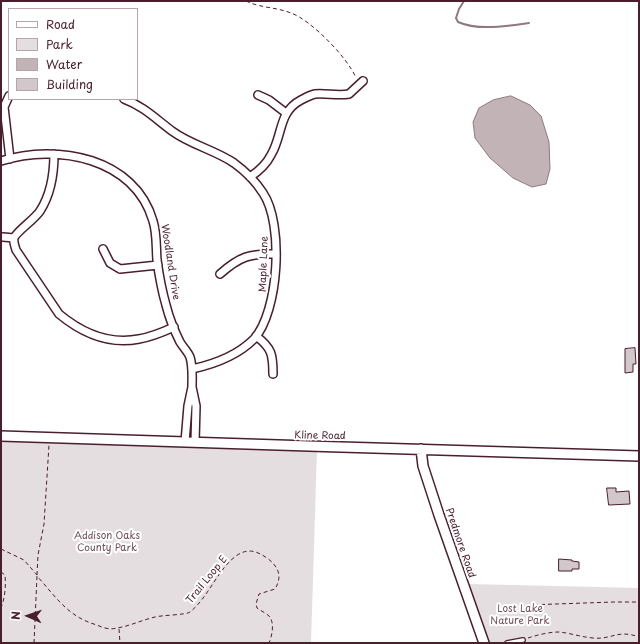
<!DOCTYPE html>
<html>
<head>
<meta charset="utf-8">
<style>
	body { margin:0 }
	#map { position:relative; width:640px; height:644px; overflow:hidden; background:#fff; font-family:"Playpen Sans",sans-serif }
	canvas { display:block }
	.frame { position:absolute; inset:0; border:2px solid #4a1f2b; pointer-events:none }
	.legend { position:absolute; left:8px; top:8px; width:130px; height:92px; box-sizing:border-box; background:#fff; border:1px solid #b7a5aa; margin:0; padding:5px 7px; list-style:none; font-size:12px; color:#4a1f2b }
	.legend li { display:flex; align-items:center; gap:8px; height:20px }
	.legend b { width:20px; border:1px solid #b7a5aa }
	.north { position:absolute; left:8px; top:596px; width:40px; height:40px; -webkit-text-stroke:3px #fff; paint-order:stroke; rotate:272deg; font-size:11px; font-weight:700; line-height:16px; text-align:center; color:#4a1f2b }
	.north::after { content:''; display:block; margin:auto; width:14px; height:18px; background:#4a1f2b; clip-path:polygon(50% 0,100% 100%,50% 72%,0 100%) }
</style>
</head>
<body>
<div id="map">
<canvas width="640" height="644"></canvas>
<div class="frame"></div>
<ul class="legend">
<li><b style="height:5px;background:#fff"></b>Road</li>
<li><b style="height:11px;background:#e5dee0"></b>Park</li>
<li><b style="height:11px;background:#c1b3b6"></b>Water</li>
<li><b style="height:11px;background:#d2c7cb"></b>Building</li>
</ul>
<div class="north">N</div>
</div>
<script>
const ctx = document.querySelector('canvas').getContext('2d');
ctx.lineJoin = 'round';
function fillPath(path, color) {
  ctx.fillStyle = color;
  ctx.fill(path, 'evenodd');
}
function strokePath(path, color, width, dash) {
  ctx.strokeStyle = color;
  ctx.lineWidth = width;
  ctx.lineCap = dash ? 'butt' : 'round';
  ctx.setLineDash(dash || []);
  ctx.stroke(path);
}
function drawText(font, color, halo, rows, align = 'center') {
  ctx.font = font + ' "Playpen Sans",sans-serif';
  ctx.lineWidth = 4;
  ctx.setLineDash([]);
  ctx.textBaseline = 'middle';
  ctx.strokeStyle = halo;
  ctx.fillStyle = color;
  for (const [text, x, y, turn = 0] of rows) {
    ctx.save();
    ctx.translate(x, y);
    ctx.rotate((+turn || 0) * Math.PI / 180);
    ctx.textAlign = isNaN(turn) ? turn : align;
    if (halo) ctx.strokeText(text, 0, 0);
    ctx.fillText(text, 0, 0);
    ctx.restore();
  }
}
const green = new Path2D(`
	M1,435L317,449L311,643H1Z
	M469,584L639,588V643H489Z`);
const water = new Path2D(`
	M511,96L530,105L541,116L549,142L550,169L546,184L532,187L513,178L490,158L475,138L473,122L479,108L493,100Z`);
const stream = new Path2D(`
	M464,1L459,9L456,18L458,22C478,31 508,26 529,23`);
const building = new Path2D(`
	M635,348L636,364H633V372L625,373V349Z
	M607,488H616V492L629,491L630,504L609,505Z
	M559,559L572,560V561L579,562V569H572V571H559Z`);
const path = new Path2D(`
	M246,1C260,8 276,7 291,13C311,20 348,58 356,78
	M1,549L24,560L37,575
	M1,572L5,575C6,586 5,598 1,608
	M37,575L38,555L44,524L49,445
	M527,605L614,602H639
	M119,629L120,643
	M528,638C537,635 549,632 559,632C570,633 581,637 593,638C612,640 617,629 639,637
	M34,643L37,576C56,597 68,617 97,625C103,628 110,630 117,628C130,626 142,620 155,617C163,615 186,615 190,612C209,597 219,566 239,554C250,548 258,552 267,558C278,566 283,576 275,589L259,594L256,604L257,608C261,611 266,613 269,616C275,623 272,636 269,643`);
const lane = new Path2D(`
	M507,643L523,640`);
const street = new Path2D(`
	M258,95L269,100L286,113
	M9,96L4,107L10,159
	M124,99C143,106 156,119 172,131C191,145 215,150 234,163C245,171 256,182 263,193C284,224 279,311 254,339C237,356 215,364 192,369
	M54,154C54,175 51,194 40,211C35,219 16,232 14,238C13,242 15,246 16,250L59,314C82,333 109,345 139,339C151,337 163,332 174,327
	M1,161C57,143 135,158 153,221C157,233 156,248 157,260C159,275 162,291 166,305C169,317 174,330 180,342C183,347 188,352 190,357C193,367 192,377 192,387
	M250,177C259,171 266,165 271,155C283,135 278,112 301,100C305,98 310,95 315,94C326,93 338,96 349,94L363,81
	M3,237L14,238
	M103,249L110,263L120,269L158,265
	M220,274C239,257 250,253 276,254
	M256,336C272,348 273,355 273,374
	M185,442L188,406L192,387L196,406L195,442`);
const secondary = new Path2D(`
	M1,436C214,444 426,449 639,456
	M421,449L423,466L439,515L484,643`);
const streetNames = [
	["Woodland Drive",170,262,81],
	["Maple Lane",264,264,-88],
	["Kline Road",320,436,1],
	["Predmore Road",460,543,71],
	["Trail Loop E",207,580,-51]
];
const parkNames = [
	["Addison Oaks",107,536],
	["County Park",107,548],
	["Lost Lake",520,609],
	["Nature Park",520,621]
];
fillPath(green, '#e5dee0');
fillPath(water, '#c1b3b6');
strokePath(water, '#91787e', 1);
strokePath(stream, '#91787e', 2);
fillPath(building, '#d2c7cb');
strokePath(building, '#4a1f2b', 1);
strokePath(lane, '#4a1f2b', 6);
strokePath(street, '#4a1f2b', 10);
strokePath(secondary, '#4a1f2b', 12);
strokePath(path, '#4a1f2b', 1, [4, 3]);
strokePath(lane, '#fff', 3.5);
strokePath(street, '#fff', 7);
strokePath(secondary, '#fff', 9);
drawText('10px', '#4a1f2b', '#fff', streetNames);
drawText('10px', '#714f58', '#fff', parkNames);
</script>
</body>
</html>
